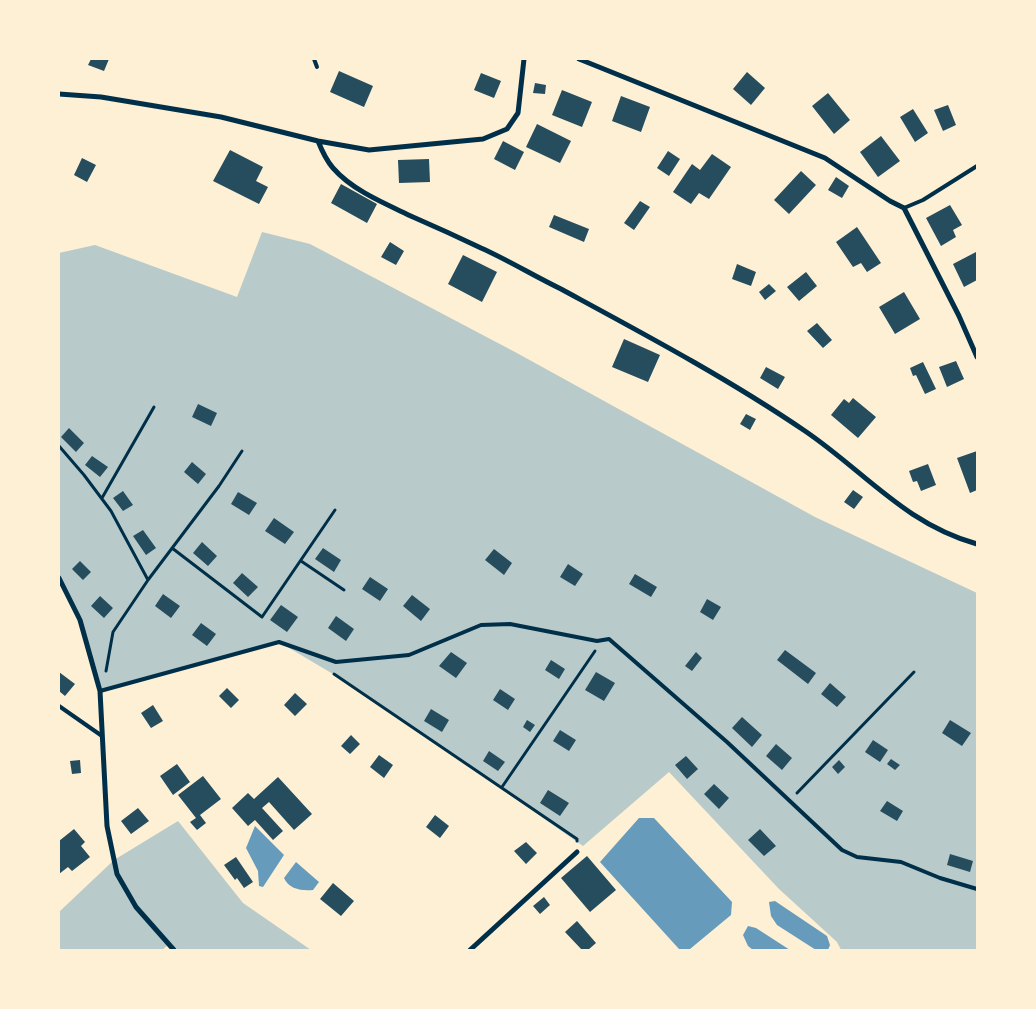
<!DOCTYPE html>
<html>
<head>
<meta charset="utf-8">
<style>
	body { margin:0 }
	#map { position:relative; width:1036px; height:1009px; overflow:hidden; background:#fdf0d5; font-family:Roboto,sans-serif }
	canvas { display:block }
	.frame { position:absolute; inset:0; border:60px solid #fdf0d5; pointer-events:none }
</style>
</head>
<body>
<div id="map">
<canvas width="1036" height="1009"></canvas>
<div class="frame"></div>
</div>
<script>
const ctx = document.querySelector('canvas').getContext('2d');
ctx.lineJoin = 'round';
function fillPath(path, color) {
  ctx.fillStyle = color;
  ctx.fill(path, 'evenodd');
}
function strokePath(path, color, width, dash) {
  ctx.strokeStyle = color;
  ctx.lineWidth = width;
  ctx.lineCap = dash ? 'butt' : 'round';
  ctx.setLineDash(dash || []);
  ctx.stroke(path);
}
const green = new Path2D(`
	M262,232L310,244L515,352L815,517L977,593V950H841L837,942L779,889L669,772L583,846L360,690L279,642L100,691L80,620L59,578V253L95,245L237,297Z
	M178,821L243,903L311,950H174L168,945L162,950H59V912L114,860Z`);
const water = new Path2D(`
	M639,818H654L732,902L731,915L690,949H679L600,862Z
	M255,826L284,855L263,887L259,886L258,871L246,848Z
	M296,862L319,882L313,890C301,891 289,889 284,878Z
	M775,901L827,936L830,945L828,950H816L777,925L771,916L769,902Z
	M748,926L756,928L790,950H753L748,946L743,935Z`);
const building = new Path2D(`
	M91,59H109L104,71L88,65Z
	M339,71L373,86L364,107L330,92Z
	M747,72L765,88L751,105L733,89Z
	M481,73L501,81L494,98L474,90Z
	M535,83L546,85L545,94L533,93Z
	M562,90L592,102L582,127L552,115Z
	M828,93L850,120L834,134L812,106Z
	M621,96L650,107L641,132L612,121Z
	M948,105L956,125L943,131L934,110Z
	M913,109L928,133L915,142L900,117Z
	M537,124L571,141L560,163L526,147Z
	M881,136L900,161L878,177L860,152Z
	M503,141L524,152L515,170L494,159Z
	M230,150L263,167L256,181L268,187L259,204L213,181Z
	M668,151L680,159L669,176L657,168Z
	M712,154L731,167L709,199L699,193L691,204L673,192L692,164L700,170Z
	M82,158L96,165L87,182L74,175Z
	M429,159L430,182L399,183L398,160Z
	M801,171L816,185L789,214L774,200Z
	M836,177L849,186L842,198L828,190Z
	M341,184L377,204L367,223L331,203Z
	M640,201L650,207L634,230L624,223Z
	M950,205L962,225L953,230L956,237L941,246L926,218Z
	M554,215L589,229L584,242L549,227Z
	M857,227L881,263L867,272L861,263L853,267L836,242Z
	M390,242L404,251L396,265L381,257Z
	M976,252L977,256V280L964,287L953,264Z
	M463,255L497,272L482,302L448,284Z
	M737,264L756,272L751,286L732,279Z
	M806,272L817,286L799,301L787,287Z
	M769,284L776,291L765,300L759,292Z
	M904,292L920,319L895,334L879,307Z
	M817,323L832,340L823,348L807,331Z
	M624,339L660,355L648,382L612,367Z
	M956,361L964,379L947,387L939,367Z
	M923,362L936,389L925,394L916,375L913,376L910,368Z
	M766,367L785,377L778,389L760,378Z
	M853,398L876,417L858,438L831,415L844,399L849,403Z
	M198,404L217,413L211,426L192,417Z
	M746,414L756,419L750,430L740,424Z
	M69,428L84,443L76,452L61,437Z
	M977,451V490L970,493L957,458Z
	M92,456L108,467L100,477L85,465Z
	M192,462L206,474L198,484L184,472Z
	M928,464L936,485L921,491L917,481L913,482L909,471Z
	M853,490L863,497L854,509L844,502Z
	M123,491L133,505L123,511L113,498Z
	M238,492L257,503L249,515L231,504Z
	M274,518L294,532L285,544L265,531Z
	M143,530L156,548L146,555L133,536Z
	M202,542L217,556L208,566L193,553Z
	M323,548L341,560L334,572L315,559Z
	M494,549L512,563L504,575L485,560Z
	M80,561L91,572L83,580L72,569Z
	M568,564L583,574L575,586L560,577Z
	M242,573L258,587L248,597L233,583Z
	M635,574L657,587L651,597L629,584Z
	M370,577L388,589L380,601L362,589Z
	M163,594L180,606L171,618L155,606Z
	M412,595L430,609L421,621L403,606Z
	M100,596L113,608L104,618L91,606Z
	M707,599L721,607L713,620L700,612Z
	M281,605L298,617L287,632L270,620Z
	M336,616L354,629L346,641L328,628Z
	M201,623L216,634L207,646L192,635Z
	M785,650L816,673L808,684L777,660Z
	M451,652L467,663L456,678L439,666Z
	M696,652L702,658L692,671L685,666Z
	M551,660L565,669L559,679L545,670Z
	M59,672L75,684L65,696L59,691Z
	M596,672L615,683L604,701L585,690Z
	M830,683L846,697L837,707L821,694Z
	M227,688L239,700L231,708L219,696Z
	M500,689L515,699L508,710L493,700Z
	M295,693L307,704L295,716L284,705Z
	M153,705L163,721L151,728L141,713Z
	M431,709L449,720L442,732L424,721Z
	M742,717L762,735L752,747L732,728Z
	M527,720L535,725L530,732L523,727Z
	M950,720L971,733L962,746L942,733Z
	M560,730L576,740L569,751L553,741Z
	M351,735L360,744L350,754L341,746Z
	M873,740L888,750L880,762L865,752Z
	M776,744L792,758L782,770L766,756Z
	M489,751L505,762L498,771L483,761Z
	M379,755L393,765L384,778L370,767Z
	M686,756L698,769L687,779L675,765Z
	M891,759L900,765L895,770L887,764Z
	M80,760L81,773L72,774L70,761Z
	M839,760L845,767L838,774L832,767Z
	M177,764L190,782L173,795L160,776Z
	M203,776L221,799L200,815L206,823L197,830L190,822L196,818L178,795Z
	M278,777L312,814L294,830L269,802L262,808L283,831L273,840L255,820L248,826L232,808L248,793L254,799Z
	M714,784L729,798L719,809L704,794Z
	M548,790L569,803L560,816L540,803Z
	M887,801L903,811L897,821L880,811Z
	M138,808L149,821L131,834L121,821Z
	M435,815L449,826L440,838L426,827Z
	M74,829L85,842L81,846L90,857L72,871L68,867L59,874V841Z
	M760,829L776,846L764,856L748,840Z
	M526,842L537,853L526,864L514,851Z
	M950,854L973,861L970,872L947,865Z
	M587,856L616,890L590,912L561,878Z
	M236,857L253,882L244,888L237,878L235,880L224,865Z
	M333,883L354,901L341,916L320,899Z
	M544,897L550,905L540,914L533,906Z
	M577,921L596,943L588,950H582L565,932Z`);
const path = new Path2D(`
	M59,446L84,475L111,511L148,580
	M102,498L154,407
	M172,548L262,617L335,510
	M301,561L344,590
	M106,671L113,632L148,580L219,486L242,451
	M334,674L577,839V841
	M502,787L595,651
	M797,793L914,672`);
const service = new Path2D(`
	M314,59L317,67
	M904,208L923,200L977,166
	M100,691L279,642L336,662L409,655L481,625L510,624L597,641L609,639L727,742L842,850L857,857L901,862L940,878L977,889
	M59,706L102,736`);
const minor = new Path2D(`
	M579,59L825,158L890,201L904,208L959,316L977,357
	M59,94L101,97L221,117L318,141L369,150L483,139L507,129L518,113L524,59
	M318,141C322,151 326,160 333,168C353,191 386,204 413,217C436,227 458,237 481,248C508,260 534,276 561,289C644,334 727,378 805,431C864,471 905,524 977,544
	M59,578L80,620L100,691L107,826L117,874L136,907L174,950
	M470,950L577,852`);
fillPath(green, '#b9caca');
fillPath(water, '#669bbc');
fillPath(building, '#264d5e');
strokePath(path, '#003049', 3);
strokePath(service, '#003049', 4);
strokePath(minor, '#003049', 5);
</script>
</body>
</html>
